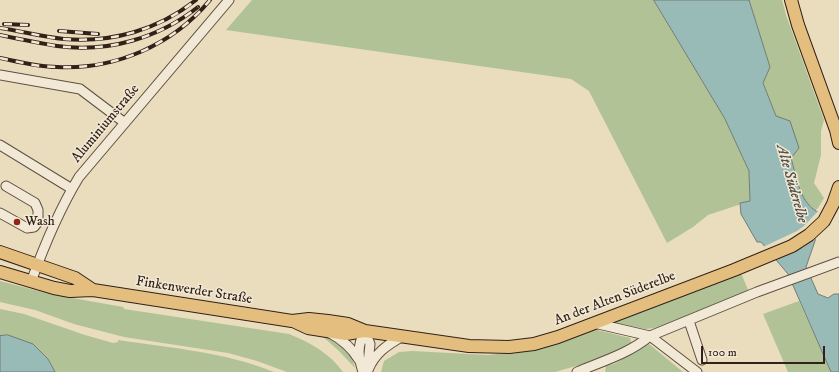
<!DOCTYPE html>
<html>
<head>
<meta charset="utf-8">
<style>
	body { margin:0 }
	#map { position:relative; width:839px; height:372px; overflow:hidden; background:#e9ddbe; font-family:"IM FELL DW Pica",serif }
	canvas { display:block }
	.scale { position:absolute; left:701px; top:346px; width:124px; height:18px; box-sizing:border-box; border:2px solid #332018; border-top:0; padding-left:5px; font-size:12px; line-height:14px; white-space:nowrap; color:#332018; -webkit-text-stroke:3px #f1e9d5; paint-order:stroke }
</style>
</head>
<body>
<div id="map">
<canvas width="839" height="372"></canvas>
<div class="scale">100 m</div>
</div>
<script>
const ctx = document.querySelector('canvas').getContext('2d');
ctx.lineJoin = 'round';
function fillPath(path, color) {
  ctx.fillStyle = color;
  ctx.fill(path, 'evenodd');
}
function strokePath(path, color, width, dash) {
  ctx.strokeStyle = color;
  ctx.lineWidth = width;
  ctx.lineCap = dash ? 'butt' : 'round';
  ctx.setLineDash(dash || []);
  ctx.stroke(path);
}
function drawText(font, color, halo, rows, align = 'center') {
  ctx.font = font + ' "IM FELL DW Pica",serif';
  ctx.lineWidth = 3;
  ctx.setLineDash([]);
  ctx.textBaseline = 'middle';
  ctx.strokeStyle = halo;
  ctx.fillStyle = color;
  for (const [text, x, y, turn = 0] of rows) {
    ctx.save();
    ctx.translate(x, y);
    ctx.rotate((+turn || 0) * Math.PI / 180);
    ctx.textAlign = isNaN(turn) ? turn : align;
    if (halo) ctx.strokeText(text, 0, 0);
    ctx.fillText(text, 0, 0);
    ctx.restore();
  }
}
const green = new Path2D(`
	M252,0H654L725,119L749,171L750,201L708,215L693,227L667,243L589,91L571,79L226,30Z
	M749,0H782L786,15L824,120L821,131V155L814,183L824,198L818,208L815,211L804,200L791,158L799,148L776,116L763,82L770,67Z
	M741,273L749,292L655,328L645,329L612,322Z
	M0,281L50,294L123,307L124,309L289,334C311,343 329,353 343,372H287L257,361L228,353L124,337L74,324L35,310L0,302Z
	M799,301L831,372H788L763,314Z
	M0,309L24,314L85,335L113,343L118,342V340C171,348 225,352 274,372H55L48,359L8,335L0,336Z
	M593,329L630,338L632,345L593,361L555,372H381L384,361L399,352L412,351L488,355L516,352L537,349Z
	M322,336C338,340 352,351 355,368L339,351Z
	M649,344L683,372H605L606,366L614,364Z`);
const water = new Path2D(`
	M654,0H749L770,67L763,83L776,116L790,121L799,148L791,158C797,178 800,205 820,213L815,241L806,267L818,294L828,298L834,294H839V372H831L788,274L761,242H757L741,214L740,203L750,201L749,171L725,119Z
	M8,335L33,344L48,359L55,372H0V336Z`);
const pier = new Path2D(`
	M819,210L822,214L818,237L804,247L774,261L763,247L797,231L804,226Z`);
const minor = new Path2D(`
	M0,75L80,89L125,123
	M0,145L72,189
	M0,213L27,228L34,227L38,222V210L35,203L6,186
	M31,282C44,246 59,210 79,177L229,0
	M689,321L702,360
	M594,323L650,336L697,372
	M365,331L370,344L368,364
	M330,333C343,340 352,348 359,360
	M368,370C375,353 387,345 403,336
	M363,372C358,357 357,345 365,331
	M577,372C603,361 628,354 650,336L757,292L839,262`);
const major = new Path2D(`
	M791,0L798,25L836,130L839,143
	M0,252L75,278L93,290
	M0,272L54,288L70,291L93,290L292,321L309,319L328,321L348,324L365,331L469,346L509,347L534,344L558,337L734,270L792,246L809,235L824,221L833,204L839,187
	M293,321L308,328L346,334L364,331`);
const rail = new Path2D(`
	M4,24L28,25
	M0,28C21,31 42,37 64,39C112,43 158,30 196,0
	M59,31L98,34
	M0,35C19,39 38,43 57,46C108,53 159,38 198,7
	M0,58C19,62 38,67 57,67C115,70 173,45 210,0`);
const markers = [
	[17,222,4,"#8f2418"]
];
const streetNames = [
	["Aluminiumstraße",106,124,-50],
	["Finkenwerder Straße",194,291,9],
	["An der Alten Süderelbe",615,299,-21]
];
const poiNames = [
	["Wash",25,222]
];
const waterNames = [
	["Alte Süderelbe",791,184,74]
];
fillPath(green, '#b0c296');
fillPath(water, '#99bbb7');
strokePath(water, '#707d77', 1);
fillPath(pier, '#e9ddbe');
strokePath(minor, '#604f42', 11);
strokePath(major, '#332018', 14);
strokePath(minor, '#f1e9d5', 9);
strokePath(major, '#e4be7f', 12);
strokePath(rail, '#332018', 4);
strokePath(rail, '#f1e9d5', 2.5, [8]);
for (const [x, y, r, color] of markers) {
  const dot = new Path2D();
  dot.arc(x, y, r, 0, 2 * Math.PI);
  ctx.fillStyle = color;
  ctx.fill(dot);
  strokePath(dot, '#f1e9d5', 1.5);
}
drawText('14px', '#332018', '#f1e9d5', streetNames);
drawText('14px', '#332018', '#f1e9d5', poiNames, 'left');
drawText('italic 15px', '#524e48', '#f1e9d5', waterNames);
</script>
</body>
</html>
